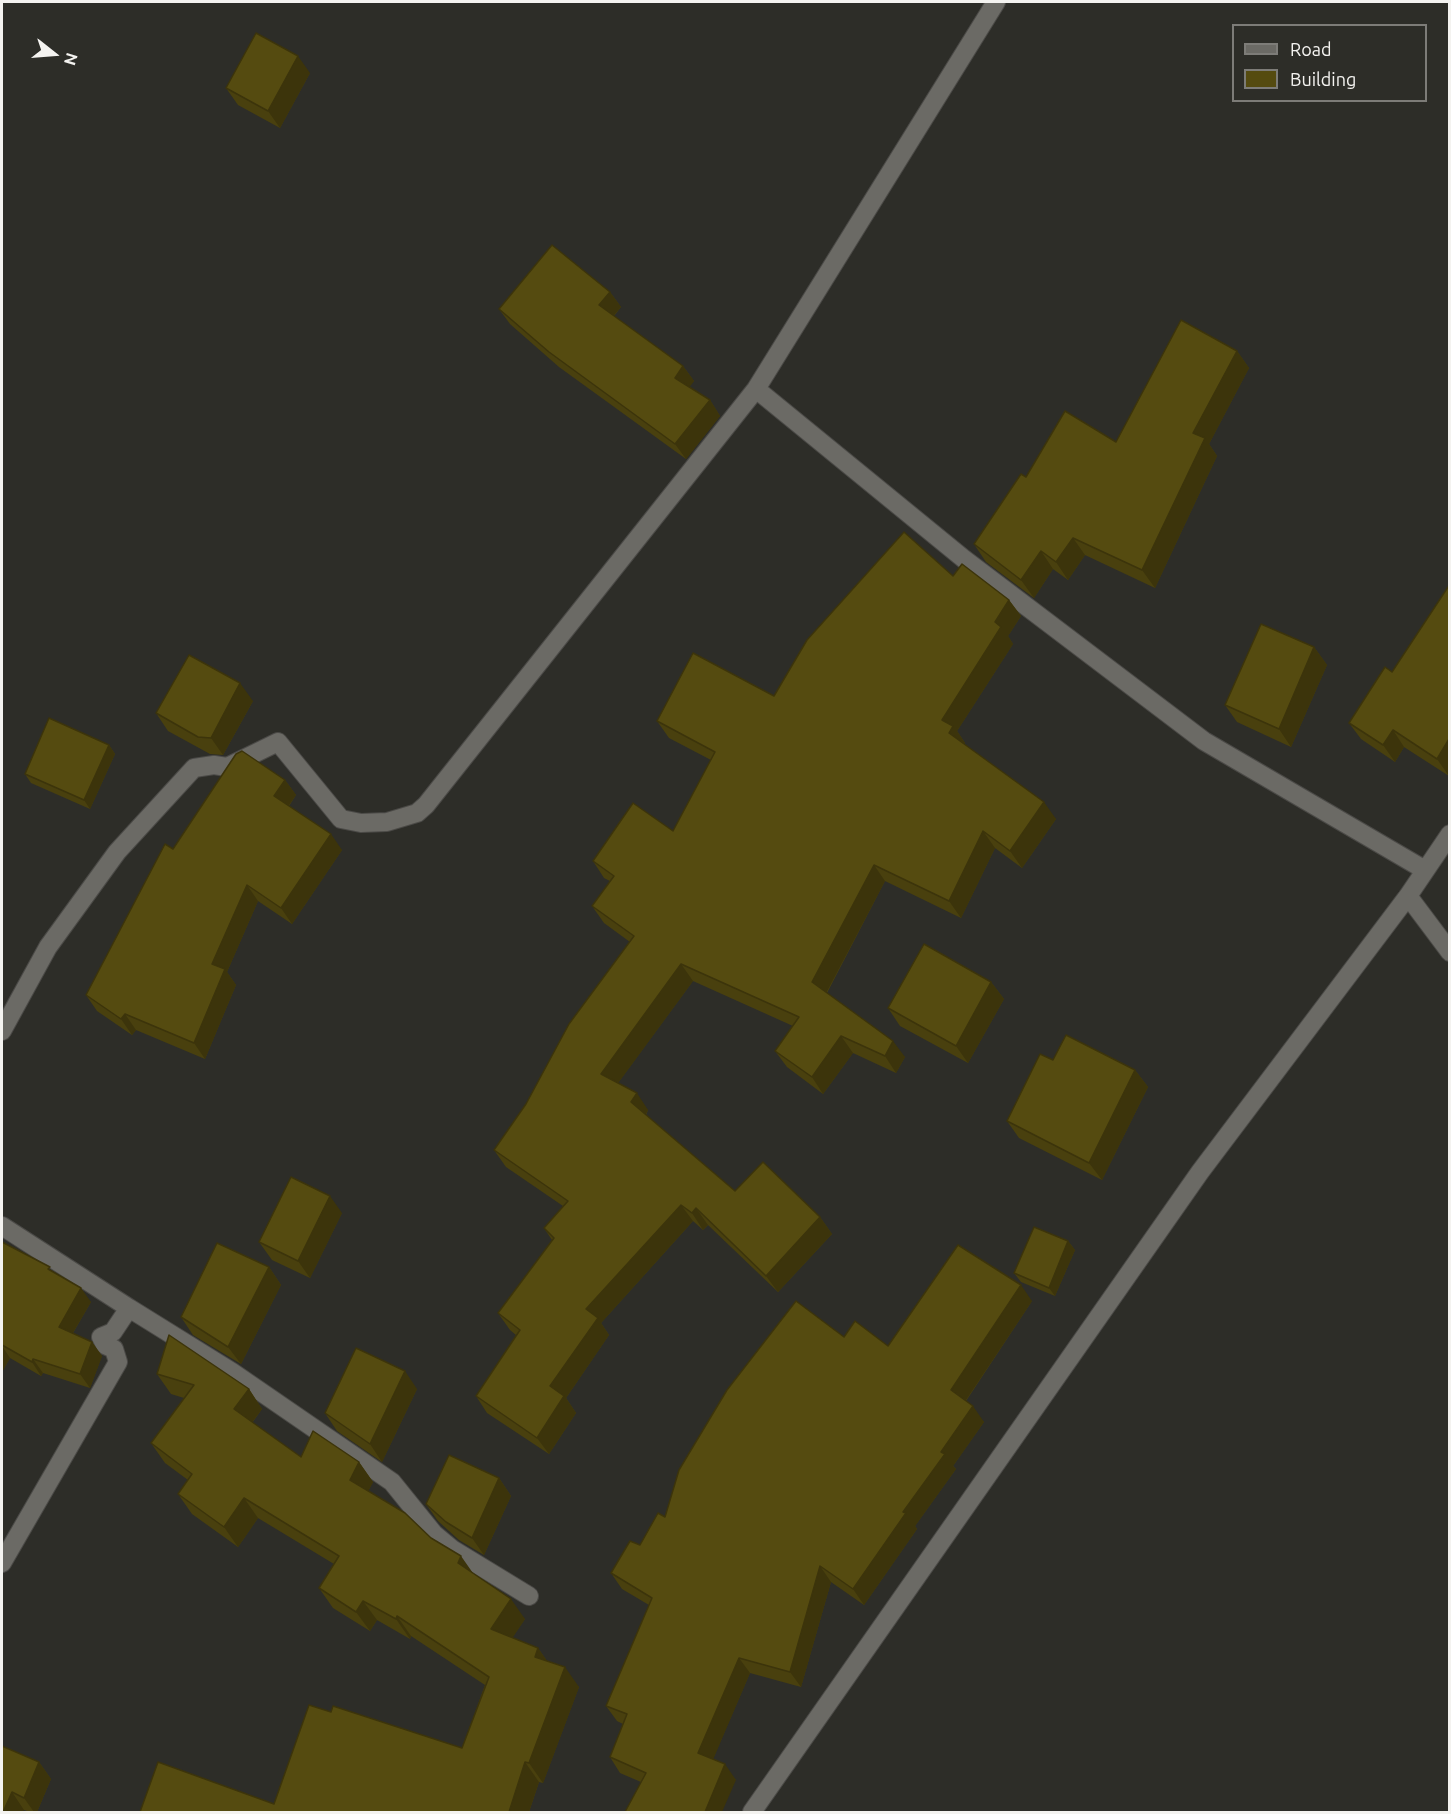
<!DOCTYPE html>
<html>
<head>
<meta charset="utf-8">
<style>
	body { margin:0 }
	#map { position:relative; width:1451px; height:1814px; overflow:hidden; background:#2d2d28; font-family:Ubuntu,sans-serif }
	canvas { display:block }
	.frame { position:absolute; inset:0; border:3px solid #f4f3f0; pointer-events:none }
	.legend { position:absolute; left:1232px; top:24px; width:195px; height:78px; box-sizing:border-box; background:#2d2d28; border:2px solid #7d7c78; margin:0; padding:8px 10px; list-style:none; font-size:18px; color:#f4f3f0 }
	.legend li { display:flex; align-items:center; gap:12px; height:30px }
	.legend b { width:30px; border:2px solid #7d7c78 }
	.north { position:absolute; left:24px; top:24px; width:60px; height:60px; -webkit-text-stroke:4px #2d2d28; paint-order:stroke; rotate:107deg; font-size:16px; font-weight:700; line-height:24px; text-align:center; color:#f4f3f0 }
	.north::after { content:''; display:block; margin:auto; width:21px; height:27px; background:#f4f3f0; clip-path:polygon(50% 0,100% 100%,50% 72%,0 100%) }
</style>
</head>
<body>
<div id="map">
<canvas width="1451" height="1814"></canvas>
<div class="frame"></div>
<ul class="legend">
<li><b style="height:8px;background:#6b6a65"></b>Road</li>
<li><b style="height:16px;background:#554b10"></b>Building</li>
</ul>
<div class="north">N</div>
</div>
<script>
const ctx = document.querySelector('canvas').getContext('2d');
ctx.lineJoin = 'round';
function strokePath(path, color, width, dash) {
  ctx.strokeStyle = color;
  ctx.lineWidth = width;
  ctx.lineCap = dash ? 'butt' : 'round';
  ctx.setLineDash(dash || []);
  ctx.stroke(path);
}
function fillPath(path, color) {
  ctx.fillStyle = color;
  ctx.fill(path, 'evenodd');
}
const minor = new Path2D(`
	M756,389L964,559L1204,741L1425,870
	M1408,896L1450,952
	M2,1031L48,947L117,852L194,768L214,765L227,767L278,742L341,819L361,823L387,822L417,813L426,805L756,389L996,2
	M2,1226L129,1308L113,1332L101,1337L105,1345L114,1349L118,1362L2,1563
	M129,1308L232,1372L392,1482L434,1534L452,1549L529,1596
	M752,1812L1200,1172L1408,896L1450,834`);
const wall = new Path2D(`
	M310,73L280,128L238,105L226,88Z
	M610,292L621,307L614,316L683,366L694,381L689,387L710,400L720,416L686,459L559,367L510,324L499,309Z
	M1237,351L1249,368L1209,444L1217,456L1155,588L1085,555L1068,580L1053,569L1034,598L986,562L974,544L1026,477L1116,442Z
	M953,576L1009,600L1021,616L1008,636L1013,644L957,731L965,743L964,744L1056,819L1022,868L995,848L961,918L885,881L827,993L905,1057L896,1073L853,1053L823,1094L787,1067L775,1051L793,1026L693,981L618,1083L648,1110L646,1115L735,1191L820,1217L832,1234L778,1292L708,1225L703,1230L693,1221L601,1323L609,1335L566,1398L576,1413L549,1454L487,1413L476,1396L516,1335L510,1330L498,1313L552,1240L544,1228L563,1206L506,1167L494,1150L526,1104L630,942L604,923L592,906L610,881L604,878L593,861L673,831L711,760L669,738L657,721L774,696Z
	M1314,647L1327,665L1291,747L1237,722L1225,705Z
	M1392,672L1449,776L1404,747L1395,762L1361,739L1349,723Z
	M253,701L223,755L210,754L168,731L156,713Z
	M109,745L115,754L90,809L31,783L25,774Z
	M285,780L296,795L289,806L342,850L292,924L258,901L227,972L236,985L205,1059L136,1030L132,1035L97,1011L86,995Z
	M991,982L1004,999L968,1063L900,1026L888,1008Z
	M1135,1070L1148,1087L1102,1180L1019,1138L1007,1121Z
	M342,1213L310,1278L272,1260L259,1242Z
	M1068,1241L1075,1250L1055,1296L1021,1282L1014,1273Z
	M2,1242L53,1272L91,1302L73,1333L92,1342L102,1356L90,1388L43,1373L41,1376L10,1358L2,1372Z
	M269,1267L281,1285L241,1364L193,1335L181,1317Z
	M1032,1301L966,1401L984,1422L953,1466L956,1469L915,1526L917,1529L864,1605L831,1582L801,1687L750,1673L713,1759L736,1780L641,1782L620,1773L610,1757L623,1724L617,1721L606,1706L649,1605L622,1589L611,1573L640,1545L665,1517L844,1337L888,1346Z
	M157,1374L249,1389L262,1409L252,1423L301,1457L359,1462L373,1482L368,1491L431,1538L525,1619L512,1638L538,1648L547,1661L579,1687L543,1783L539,1782L529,1812H140L274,1804L331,1712L462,1748L485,1685L411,1636L410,1639L377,1620L370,1631L333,1608L319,1588L334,1564L258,1518L238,1547L192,1514L178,1494L188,1480L165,1463L151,1443L184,1398L171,1394Z
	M417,1389L382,1462L337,1431L325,1413Z
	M499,1478L511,1496L484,1555L459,1540L438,1521L426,1504Z
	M2,1746L39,1762L51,1779L37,1812H30L24,1810L2,1812Z`);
const shadedWall = new Path2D(`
	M298,56L310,73L280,128L268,111Z
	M610,292L621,307L610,320L599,305Z
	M1237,351L1249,368L1209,444L1217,456L1155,588L1142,570L1193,433Z
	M683,366L694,381L685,393L675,378Z
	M710,400L720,416L686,459L675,444Z
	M1073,538L1085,555L1068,580L1056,562Z
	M1041,551L1053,569L1034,598L1021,580Z
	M1009,600L1021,616L1008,636L1013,644L957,731L965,743L960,750L949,733L942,720L995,622Z
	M1314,647L1327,665L1291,747L1279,729Z
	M240,683L253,701L223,755L211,738Z
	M1393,730L1404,747L1395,762L1383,745Z
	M1449,739V776L1437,759Z
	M109,745L115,754L90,809L84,800Z
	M285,780L296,795L285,811L274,796Z
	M1044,802L1056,819L1022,868L1010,851Z
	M983,831L995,848L961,918L949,901Z
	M331,834L342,850L292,924L281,908Z
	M874,865L885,881L823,999L812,982Z
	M247,885L258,901L227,972L236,985L205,1059L194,1043L212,964Z
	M681,964L693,981L613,1090L601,1074Z
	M991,982L1004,999L968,1063L956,1046Z
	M125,1014L136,1030L132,1035L121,1019Z
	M841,1036L853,1053L823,1094L812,1077Z
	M893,1041L905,1057L896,1073L885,1056Z
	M1135,1070L1148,1087L1102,1180L1089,1163Z
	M637,1093L648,1110L643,1119L631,1102Z
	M330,1196L342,1213L310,1278L298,1261Z
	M681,1205L693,1221L601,1323L609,1335L566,1398L576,1413L549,1454L537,1438L550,1386L586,1309Z
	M696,1208L708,1225L703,1230L692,1213Z
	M820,1217L832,1234L778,1292L766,1276Z
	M1068,1241L1075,1250L1055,1296L1049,1288Z
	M269,1267L281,1285L241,1364L228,1347Z
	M1021,1285L1032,1301L962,1406L951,1390Z
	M81,1288L91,1302L68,1341L59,1327Z
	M92,1342L102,1356L90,1388L80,1374Z
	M2,1346L10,1358L2,1372Z
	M33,1359L43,1373L41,1376L32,1362Z
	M405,1371L417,1389L382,1462L370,1444Z
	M249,1389L262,1409L247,1429L234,1409Z
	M973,1406L984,1422L953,1466L956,1469L915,1526L917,1529L864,1605L853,1589L941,1452Z
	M359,1462L373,1482L364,1500L350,1480Z
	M499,1478L511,1496L484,1555L472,1538Z
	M244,1498L258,1518L238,1547L224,1527Z
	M461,1556L475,1576L458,1563Z
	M820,1566L831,1582L801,1687L790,1672Z
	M511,1599L525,1619L505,1649L491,1629Z
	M363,1601L377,1620L370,1631L356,1612Z
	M397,1616L411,1636L410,1639L396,1619Z
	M538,1648L552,1668L535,1657Z
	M739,1658L750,1673L709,1769L698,1753Z
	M565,1667L579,1687L543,1783L529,1763Z
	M39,1762L51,1779L37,1812H34L24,1798Z
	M525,1762L539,1782L529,1812H509Z
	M725,1764L736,1780L722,1812H705Z
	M12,1792L24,1810L23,1812H3Z`);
const building = new Path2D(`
	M256,33L298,56L268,111L226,88Z
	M552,245L610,292L599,305L683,366L675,378L710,400L675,444L549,352L499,309Z
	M1181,320L1237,351L1193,433L1205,438L1142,570L1073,538L1056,562L1041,551L1021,580L974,544L1021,474L1026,477L1065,411L1116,442Z
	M904,532L953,576L962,564L1009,600L995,622L1001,627L942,720L953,726L949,733L1044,802L1010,851L983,831L949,901L874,865L812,982L893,1041L885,1056L841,1036L812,1077L775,1051L799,1017L681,964L601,1074L637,1093L631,1102L735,1191L763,1162L820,1217L766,1276L696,1208L692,1213L681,1205L586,1309L598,1318L550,1386L564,1396L537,1438L476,1396L520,1330L498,1313L554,1238L544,1228L568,1201L494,1150L526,1104L569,1024L634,936L592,906L614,876L593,861L633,803L673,831L715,752L657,721L693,653L774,696L807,640Z
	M1448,587L1449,588V739L1437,759L1393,730L1383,745L1349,723L1385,667L1392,672Z
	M1261,624L1314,647L1279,729L1225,705Z
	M189,655L240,683L211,738L198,737L156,713Z
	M49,718L109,745L84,800L25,774Z
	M242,751L285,780L274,796L331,834L281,908L247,885L212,964L225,969L194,1043L125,1014L121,1019L86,995L165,844L173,849L236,754Z
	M924,944L991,982L956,1046L888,1008Z
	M1066,1035L1135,1070L1089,1163L1007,1121L1040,1054L1053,1060Z
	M291,1177L330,1196L298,1261L259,1242Z
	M1034,1227L1068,1241L1049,1288L1014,1273Z
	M2,1242L50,1267L48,1269L81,1288L59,1327L92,1342L80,1374L33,1359L32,1362L2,1345Z
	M217,1243L269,1267L228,1347L181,1317Z
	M958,1245L1021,1285L951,1390L973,1406L941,1452L945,1454L903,1512L906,1513L853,1589L820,1566L790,1672L739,1658L698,1753L725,1764L705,1812H625L646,1773L610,1757L627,1714L606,1706L652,1598L611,1573L630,1541L640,1545L658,1513L665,1517L679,1470L727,1390L796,1301L844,1337L855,1321L888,1346Z
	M169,1335L249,1389L234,1409L301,1457L313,1431L359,1462L350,1480L405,1513L431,1538L461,1556L458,1563L511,1599L491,1629L538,1648L535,1657L565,1667L529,1763L525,1762L509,1812H140L158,1762L274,1804L309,1705L331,1712L333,1706L462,1748L489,1677L397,1616L396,1619L363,1601L356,1612L319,1588L339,1556L244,1498L224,1527L178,1494L192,1474L151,1443L194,1385L157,1374Z
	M356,1348L405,1371L370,1444L325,1413Z
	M449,1455L499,1478L472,1538L446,1522L426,1504Z
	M2,1746L39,1762L24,1798L12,1792L3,1812H2Z`);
strokePath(minor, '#4b4a47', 20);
strokePath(minor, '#6b6a65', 18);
fillPath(wall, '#49400e');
fillPath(shadedWall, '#3c340b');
fillPath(building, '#554b10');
strokePath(building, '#3c340b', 1.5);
</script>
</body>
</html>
